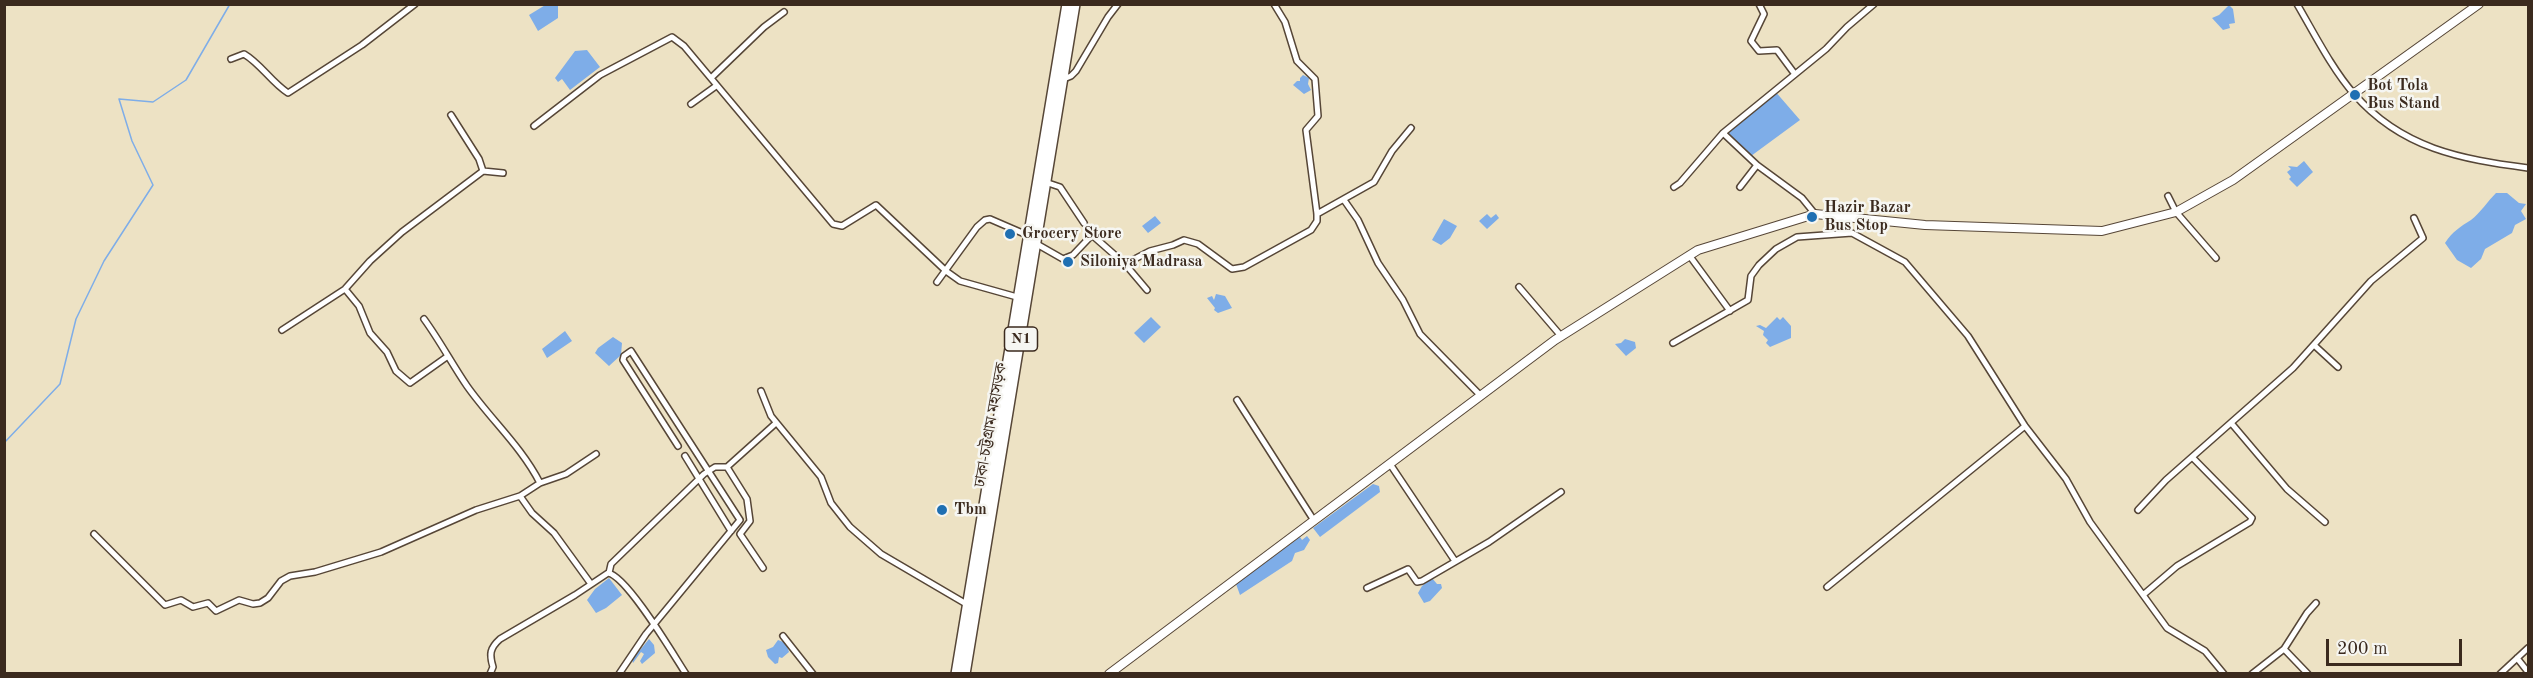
<!DOCTYPE html>
<html>
<head>
<meta charset="utf-8">
<style>
	body { margin:0 }
	#map { position:relative; width:2533px; height:678px; overflow:hidden; background:#ede2c4; font-family:"Old Standard TT",serif }
	canvas { display:block }
	.frame { position:absolute; inset:0; border:6px solid #3b2a1e; pointer-events:none }
	.scale { position:absolute; left:2326px; top:639px; width:136px; height:27px; box-sizing:border-box; border:3px solid #3b2a1e; border-top:0; padding-left:8px; font-size:18px; line-height:21px; white-space:nowrap; color:#3b2a1e; -webkit-text-stroke:4px #f6f6f2; paint-order:stroke }
</style>
</head>
<body>
<div id="map">
<canvas width="2533" height="678"></canvas>
<div class="frame"></div>
<div class="scale">200 m</div>
</div>
<script>
const ctx = document.querySelector('canvas').getContext('2d');
ctx.lineJoin = 'round';
function fillPath(path, color) {
  ctx.fillStyle = color;
  ctx.fill(path, 'evenodd');
}
function strokePath(path, color, width, dash) {
  ctx.strokeStyle = color;
  ctx.lineWidth = width;
  ctx.lineCap = dash ? 'butt' : 'round';
  ctx.setLineDash(dash || []);
  ctx.stroke(path);
}
function drawText(font, color, halo, rows, align = 'center') {
  ctx.font = font + ' "Old Standard TT","Noto Serif Bengali",serif';
  ctx.lineWidth = 5;
  ctx.setLineDash([]);
  ctx.textBaseline = 'middle';
  ctx.strokeStyle = halo;
  ctx.fillStyle = color;
  for (const [text, x, y, turn = 0] of rows) {
    ctx.save();
    ctx.translate(x, y);
    ctx.rotate((+turn || 0) * Math.PI / 180);
    ctx.textAlign = isNaN(turn) ? turn : align;
    if (halo) ctx.strokeText(text, 0, 0);
    ctx.fillText(text, 0, 0);
    ctx.restore();
  }
}
const water = new Path2D(`
	M547,4L558,5V18L538,31L529,15Z
	M2229,5L2233,9L2235,23L2229,24L2230,28L2223,30L2212,18L2219,15Z
	M587,50L600,67L570,90L562,79L558,82L555,78L575,51Z
	M1303,75L1309,78L1308,84L1311,90L1304,94L1293,85L1297,81H1300V78Z
	M1774,90L1800,120L1751,156L1725,135Z
	M2304,161L2313,172L2297,187L2289,179L2291,177L2287,172L2291,169L2288,166L2297,167Z
	M2496,193H2507L2519,203L2526,204L2521,211L2526,219L2515,225L2512,233L2485,249L2481,259L2471,268L2457,260L2445,243C2453,231 2460,227 2471,220C2480,213 2488,201 2496,193Z
	M1487,214L1491,218L1496,214L1499,218L1487,229L1479,221Z
	M1155,216L1161,223L1148,233L1142,226Z
	M1444,219L1457,226L1450,238L1441,245L1432,240Z
	M1216,294L1225,296L1232,308L1218,313L1214,310L1215,308L1207,298L1212,296L1214,300Z
	M1151,317L1161,327L1144,343L1134,333Z
	M1777,317L1780,320L1783,317L1791,326V338L1770,347L1766,343L1768,340L1763,335L1764,331L1756,326L1760,325L1766,328Z
	M565,331L572,341L547,358L542,349Z
	M613,337L622,343L621,355L609,366L595,353L598,348Z
	M1625,339L1635,342L1636,348L1626,356L1615,344L1621,343Z
	M1373,484L1379,486L1380,492L1320,537L1313,528Z
	M1307,536L1310,540L1304,550L1295,553L1292,561L1240,595L1236,584L1300,537L1302,540Z
	M609,578L622,595L606,608L596,613L587,600L595,589Z
	M1432,578L1437,584H1441L1442,588L1430,601L1424,603L1418,593L1422,586Z
	M649,639L654,645L655,653L642,664L640,661L644,654L641,652L633,663L632,660Z
	M778,640L786,643L789,652L782,658L779,657L778,663L775,664L768,657L766,650L773,647Z`);
const stream = new Path2D(`
	M4,443L60,384L76,319L104,261L153,185L132,141L119,99L153,102L186,80L230,4`);
const street = new Path2D(`
	M1759,4L1764,14L1751,41L1759,51L1777,50L1794,73
	M2297,4C2314,33 2332,69 2354,94C2402,149 2461,159 2528,168
	M231,59L244,54C261,64 271,82 288,93L362,45L415,4
	M711,78L764,27L784,12
	M1061,80L1071,76L1076,71L1108,17L1118,4
	M691,104L716,86
	M451,115L479,159L483,171
	M534,126L600,75L672,37L684,46L833,224L842,226L876,205L946,271L960,281L1017,297
	M1723,133L1757,165L1740,187
	M1757,165L1802,198L1815,214
	M1045,182L1060,187L1084,223
	M1674,187L1680,183L1723,133L1826,49L1847,27L1874,4
	M2168,196L2176,212L2216,258
	M1344,200L1358,220L1378,263L1403,300L1420,334L1480,395
	M1317,214L1374,182L1392,151L1411,128
	M1035,243L1063,259L1073,255L1092,235L1125,264L1150,251L1173,245L1184,240L1198,244L1232,269L1244,267L1311,230L1317,221V214L1306,130L1318,116L1315,79L1297,61L1285,22L1274,4
	M1689,255L1730,311
	M1125,264L1147,290
	M937,282L977,227L985,220L990,219L1027,235
	M1519,287L1561,336
	M345,289L359,306L370,333L387,352L396,371L410,383L448,356
	M424,319C440,341 452,364 467,386C491,420 521,446 540,483
	M282,330L345,289L370,261L402,232L483,171L503,173
	M1673,343L1748,300L1751,276L1759,265L1776,249L1797,237L1852,233L1905,262L1968,336L2025,426L2066,479L2090,522L2167,628L2205,651L2224,674
	M2314,345L2338,367
	M761,391L771,416L821,477L831,503L850,527L881,554L968,605
	M1237,400L1313,519
	M2232,424L2287,489L2325,522
	M685,456L731,531
	M1390,464L1455,561
	M727,467L747,499L750,521L740,534L763,568
	M520,496L532,513L554,533L591,584
	M2138,510L2166,480L2293,368L2371,281L2423,238L2414,218
	M94,534L165,605L181,600L193,607L208,603L216,611L239,600L253,604L260,603L268,598L281,581L290,576L315,572L381,552L476,510L520,496L540,483L566,474L596,454
	M609,573L611,564L704,474L715,467H727L776,423
	M1827,587L2025,426
	M1367,588L1408,569L1417,582L1422,581L1489,542L1561,492
	M2143,595L2177,566L2250,522L2252,518L2192,457
	M783,636L813,674
	M2284,649L2308,674
	M2517,658L2528,672
	M490,674L493,667C489,654 490,648 500,639L575,595L608,573C627,576 673,654 686,674
	M619,674L646,634L740,520L631,351L624,356L623,360L678,446
	M2252,674L2284,649L2307,613L2316,603
	M2500,674L2528,648`);
const secondary = new Path2D(`
	M1109,674L1555,340L1698,250L1815,214L1925,225L2102,231L2176,212L2233,180L2479,4`);
const highway = new Path2D(`
	M956,674L1067,4
	M965,674L1075,4`);
const markers = [
	[2355,95,6,"#1f6fb2"],
	[1812,217,6,"#1f6fb2"],
	[1010,234,6,"#1f6fb2"],
	[1068,262,6,"#1f6fb2"],
	[942,510,6,"#1f6fb2"]
];
const shields = [
	[1021,339,33]
];
const shieldNames = [
	["N1",1021,339]
];
const poiNames = [
	["Bot Tola",2367,86],
	["Bus Stand",2367,104],
	["Hazir Bazar",1824,208],
	["Bus Stop",1824,226],
	["Grocery Store",1022,234],
	["Siloniya Madrasa",1080,262],
	["Tbm",954,510]
];
const streetNames = [
	["ঢাকা-চট্টগ্রাম মহাসড়ক",991,425,-80]
];
fillPath(water, '#7eade8');
strokePath(stream, '#7eade8', 1.5);
strokePath(street, '#564637', 8);
strokePath(secondary, '#564637', 10);
strokePath(highway, '#564637', 12);
strokePath(street, '#fff', 5);
strokePath(secondary, '#fff', 8);
strokePath(highway, '#fff', 9);
for (const [x, y, r, color] of markers) {
  const dot = new Path2D();
  dot.arc(x, y, r, 0, 2 * Math.PI);
  ctx.fillStyle = color;
  ctx.fill(dot);
  strokePath(dot, '#f6f6f2', 2);
}
for (const [x, y, w] of shields) {
  const box = new Path2D();
  box.roundRect(x - w / 2, y - 12, w, 24, 4.5);
  ctx.fillStyle = '#f6f6f2';
  ctx.fill(box);
  strokePath(box, '#3b2a1e', 1.5);
}
drawText('bold 15px', '#3b2a1e', null, shieldNames);
drawText('bold 16px', '#3b2a1e', '#f6f6f2', poiNames, 'left');
drawText('16px', '#3b2a1e', '#f6f6f2', streetNames);
</script>
</body>
</html>
